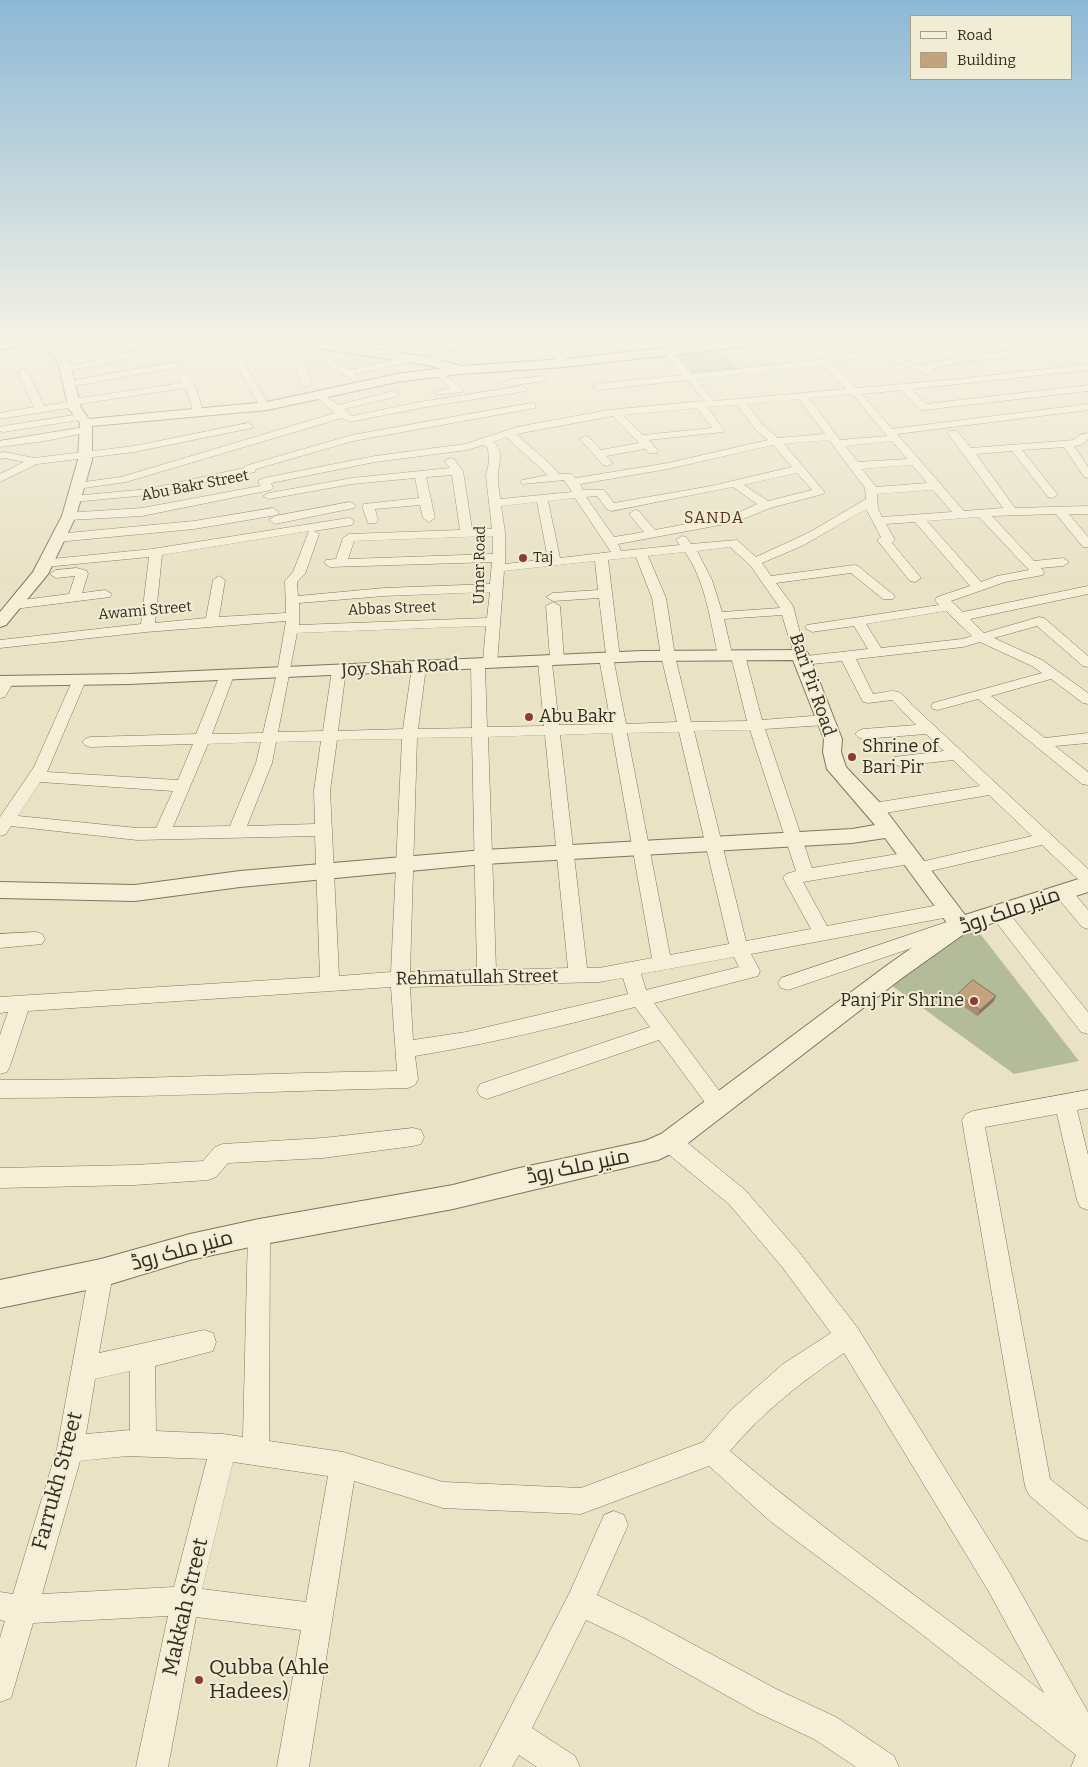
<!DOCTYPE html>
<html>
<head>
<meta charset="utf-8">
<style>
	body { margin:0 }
	#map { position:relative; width:1088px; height:1767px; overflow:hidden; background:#e9e2c5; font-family:Bitter,serif }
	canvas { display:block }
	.legend { position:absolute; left:910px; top:15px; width:162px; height:65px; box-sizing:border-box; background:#f1ecd4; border:1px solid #a59f8c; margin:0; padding:6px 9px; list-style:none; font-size:15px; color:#332b1f }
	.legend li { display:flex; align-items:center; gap:10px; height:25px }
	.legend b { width:25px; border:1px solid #a59f8c }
</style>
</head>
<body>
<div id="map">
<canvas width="1088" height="1767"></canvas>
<ul class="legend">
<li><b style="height:6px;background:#f5efd7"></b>Road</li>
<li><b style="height:14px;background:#c3a37f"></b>Building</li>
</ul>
</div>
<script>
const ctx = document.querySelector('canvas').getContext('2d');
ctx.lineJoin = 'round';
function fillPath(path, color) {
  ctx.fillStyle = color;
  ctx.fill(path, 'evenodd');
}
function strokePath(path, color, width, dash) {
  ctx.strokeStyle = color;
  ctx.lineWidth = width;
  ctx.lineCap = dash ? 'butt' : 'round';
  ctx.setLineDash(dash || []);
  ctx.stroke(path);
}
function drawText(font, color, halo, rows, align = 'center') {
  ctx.font = font + ' Bitter,Cairo,serif';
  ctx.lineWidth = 4;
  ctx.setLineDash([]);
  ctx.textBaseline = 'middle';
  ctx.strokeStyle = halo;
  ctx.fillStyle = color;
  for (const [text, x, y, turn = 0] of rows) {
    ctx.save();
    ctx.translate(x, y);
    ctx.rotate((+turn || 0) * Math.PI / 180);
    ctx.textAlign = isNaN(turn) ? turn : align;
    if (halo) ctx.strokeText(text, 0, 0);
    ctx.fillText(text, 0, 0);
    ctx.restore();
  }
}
const green = new Path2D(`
	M718,346L741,371L688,376L668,351Z`);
const cemetery = new Path2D(`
	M971,922L1079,1061L1014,1074L884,980Z`);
const minor = new Path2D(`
	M100,336H109L126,353L208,336H219L242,359L270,407L265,410L261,409L235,362L212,340L65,372L62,371V367L117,355Z
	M394,336H399L402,338L365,353L362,354L357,351Z
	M421,336H433L387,356H381L379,354Z
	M520,336H536L534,338L461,354L429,364L424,361L456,350Z
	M539,336H548L549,338L599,336L594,339L553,343L569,363L564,366L561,365Z
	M840,336H851L863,342L943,336H979L974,339L873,347L889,355L921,366L966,355L1015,351L997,336H1006L1025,350L1088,344V350L1031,355L1026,358L1021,356L966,361L931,369L935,372L930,375L872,354L831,363L857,388L959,379L1088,364V370L912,389L926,404L1088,385V391L923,410L919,409L902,390L862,394L892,429L1088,404V410L897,434L964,511L1003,508L949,435L948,433L949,431H957L971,448L1074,440L1079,435L1088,433V439L1081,445L1074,446L1088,467V478L1084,477L1064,447L1022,450L1058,495L1052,498L1048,497L1012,451L976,454L1015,508L1088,506V514H1069L1088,537V547H1083L1056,514L992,516L1034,561L1063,558L1069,562L1063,566L1041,568L1044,572L1043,575L1005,582L951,601L963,612L1088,586V594L970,619L984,633L1039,617L1044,618L1088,656V667L1083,666L1037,626L994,638L1042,660L1088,693V704L1083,703L1051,679L991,696L1045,738L1088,733V743L1055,746L1088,772V785L1082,784L978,699L938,710L933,709L931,706L933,703L1042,673L1032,666L980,642L963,647L856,659L873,694C896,691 896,686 912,705L1088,869V885L1082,883L1042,845L918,874L912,872L909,868L912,864L1032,836L989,795L874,815L868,813L866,809L868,805L874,803L980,786L953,760L900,766L894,765L892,761L894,757L944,751L926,734L863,739L858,737L855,734L858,731L863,729L916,725L892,700L868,703L863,702L842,661L802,665L797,664L782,615L724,619L732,654L738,651L745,655L762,720L825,715L830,717L832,720L830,723L825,725L765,729L812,868L910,852L916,854L919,858L916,862L910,864L803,882L827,926L949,903L955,905L958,910L955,915L949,917L751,954L760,971L758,976L654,1003L726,1100L729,1106L726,1112L719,1115L712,1112L659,1040L487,1099L480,1096L477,1090L480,1084L650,1027L635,1007C562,1026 489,1044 415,1056L418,1079L415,1085L408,1088C272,1091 136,1098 0,1098V1080C132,1080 264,1073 397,1071L391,987L28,1011L10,1066L7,1072L0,1074V1035L8,1012L0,1013V997L320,977L315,836L137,840L11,826L6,834L0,836V817L34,767L74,677H84L86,680L47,772L178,780L193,744L90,747L85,745L82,742L85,739L90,737L196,734L220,675L222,672H232L234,675L212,734L263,733L277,673L286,621L146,632L0,648V640L141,624L149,557L45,567L39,563L41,560L152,549L348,518L352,519L354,522L352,525L314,531L319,534L305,574L297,582L298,596L384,588L490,584L492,562L330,567L324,563L326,560L336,559L343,538L349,534L460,530L452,475L426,477L435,518L429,522L423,518L420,505L375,509L378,520L376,523H368L362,506L364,504L419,498L415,478L352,484L269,499L263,496L269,493L352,478L450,468L444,461L450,458L454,459L463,471L472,529H492L486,476L489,462L488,448L483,445L467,450L375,462L271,483L273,488L271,490L142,516L69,520L63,516L65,513L142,508L260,486L258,481L264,478L375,456L465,444L517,427L608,410L704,401L687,380L598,390L593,387L598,384L682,375L663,351L668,348L671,349L692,374L824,359L865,350ZM822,365L846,389L714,401L696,379ZM852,394L887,436L840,440L809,398ZM799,399L825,434L778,438L763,425L747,404ZM737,405L755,429L768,440L668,463L576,478L571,474H559L550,464L516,434L613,416L639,443L601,450L589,437L585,436L580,439L603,465L607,466L613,463L606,456L645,449L649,453H657L658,451L649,440L723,432L724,430L707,407ZM697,408L712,428L643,435L623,415ZM506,437L548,475L522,480L520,482L522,484L564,480L572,492L500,499C500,491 497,483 498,475C499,463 504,450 493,442ZM829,440L865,488L866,499L810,532L756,557L737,540L691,544L686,537L682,536L676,540L680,545L621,551L618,544L736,522L770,508L823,494L825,492L823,490L784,444ZM892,441L907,459L858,462L845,446ZM773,445L792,467L711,486L614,503L604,490H583L580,484L668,469ZM912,465L927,483L876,487L862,469ZM797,473L812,490L768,501L744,485ZM733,487L757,504L733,515L655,530L639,511L635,510L629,514L644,532L614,537L586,497L597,496L607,509L611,511ZM933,490L952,512L882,517L878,509L877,494ZM575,498L611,552L560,558L548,501ZM537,502L548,559L505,564V532L501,506ZM866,509L881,537L877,540L910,581L915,582L921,578L892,543L895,540L886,524L915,522L970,586L937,597L935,600L939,605L807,625L805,628L812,632L854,626L868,649L806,656L793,606L776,583L851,573L883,599H893L895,596L858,566L854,565L771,576L762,563L804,545ZM979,517L1027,568L1029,570L997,576L981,582L927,521ZM309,531L293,572L285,581L286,613L219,617L225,580L219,576L213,580L206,618L155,623L162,555ZM493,536V554L348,559L354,541ZM730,547L750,565L780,608L722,612L712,580L697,551ZM685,552C706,582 710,620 718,655L725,659L731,656L747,721L691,722L675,656L666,598L648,556ZM636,557L652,598L661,656L677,722L626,724L614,662L620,658L608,560ZM595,561L598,590L553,593L546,597L553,601L599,598L606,654L599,658L611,724L559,725L552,663H562L564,660L560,606L553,602L546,606L550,658H540L538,661L544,726L487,727L485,667H495L497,664L504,571ZM490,592L487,618L299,625V603L384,596ZM946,611L972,636L962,639L881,648L866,624ZM486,626L483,661H473L471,664L472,728L418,729L426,667L424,664H414L412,667L403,729L338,731L346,670L344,667H334L332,670L323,731L278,732L297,633ZM750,730L796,871L786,874L783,878L811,929L746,941L694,731ZM679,732L729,944L670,955L627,733ZM612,733L652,958L599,968H587L560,735ZM545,735L568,968L496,970L488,737ZM472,737L477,970L410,972L417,738ZM402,739L391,972L339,976L330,791L337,740ZM321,741L314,791L315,824L247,826L272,763L276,742ZM261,742L256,763L230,826L173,827L208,744ZM40,782L173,791L156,828H137L18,816ZM734,957L739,967L646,990L641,974ZM623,978L628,994L466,1032L413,1040L410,987L599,982Z
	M315,342L320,345L313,350L349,370L413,356L418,359L413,362L354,374L359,379L354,382L339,371L304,353L294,355L307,369L311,384L306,387L301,384L297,370L283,354Z
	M175,362L178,363V367L69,387L64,384L69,381Z
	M23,369L28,372L44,406L68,402L73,399L182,383L177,376L182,373C196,378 199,399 203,411L198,414L194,413L186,388L79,404L74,407L0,419V413L34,407L18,372Z
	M438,370L462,388V392L436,395V391L450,388L433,373Z
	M542,376L545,377V381L508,386L503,383L508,380Z
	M522,386L527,389L526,391L420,408L350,422L342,418L126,482L77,489L71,486L77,483L121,477L335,413L316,397V393L320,392L338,405L394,391L399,394L398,396L344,409L352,416L420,402Z
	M531,403L535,404V408L353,441L256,469L255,472L148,495L73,502L67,499L73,496L148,489L244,468L245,466L352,435Z
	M81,414L86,417L85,419L4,432L0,431V427L4,426Z
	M248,423L253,426L252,428L134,452L37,464L0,482V474L24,462L5,458L0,459V453L5,452L34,458L134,446Z
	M85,427L90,430L89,432L45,441L0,447V441Z
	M350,502L354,504L356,506L354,508L275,524L269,520L275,516Z
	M273,508L279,512L277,515L194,529L57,542L51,538L57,534L194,521Z
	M77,568L87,571L88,574L82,593L105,590L112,594L110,597L14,609L7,605L14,601L69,594L75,576L56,578L50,574L56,570Z
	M7,677L12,678L14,681L5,697L0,698V681Z
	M1063,886L1069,887L1088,910V929L1082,927L1057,897L1054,892L1057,887Z
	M999,906L1005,908L1088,1012V1034L1081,1032L993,918L990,913L993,908Z
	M950,921L956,923L959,928L956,933L788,990L781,988L778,983L781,978Z
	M36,932L42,934L45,939L42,944L0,948V934Z
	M1088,1090V1108L1077,1110L1088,1155V1210L1080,1207L1077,1200L1057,1114L985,1127L1050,1479L1088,1509V1541L1078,1537L1029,1495L1025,1486L962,1120L966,1114L973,1111Z
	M413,1128L421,1130L424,1137L421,1144L413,1146L323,1158L228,1163L216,1177L208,1180L134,1185L0,1188V1168L134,1165L203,1161L215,1147L223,1144L323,1138Z
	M670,1133L678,1135L745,1190L799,1252L857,1327L1009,1572L1088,1712V1767H1071L1076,1755L915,1629L770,1521L709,1466L581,1514L443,1508L354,1481L309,1767H277L301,1630L196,1617L168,1767H136L168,1616L33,1623L11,1698L0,1702V1638L5,1621L0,1620V1592L13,1594L57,1449L89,1273L93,1265L101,1262L109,1265L113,1273L99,1353L204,1330L213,1333L216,1342L213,1351L155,1366L156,1431L223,1434L243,1437L248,1232L251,1224L259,1221L267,1224L270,1232L269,1441L343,1452L443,1482L581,1488L703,1442L732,1409L783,1364L831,1333L783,1268L729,1204L662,1149L659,1142L662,1135ZM844,1353L989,1592L1044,1693C940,1612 830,1536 730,1451C764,1411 801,1382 844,1353ZM130,1371V1430L86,1434L95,1379ZM127,1456L207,1459L174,1587L42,1594L80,1461ZM233,1462L328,1476L306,1602L202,1589Z
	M614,1511L624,1515L628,1525L597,1595L646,1619L778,1690L836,1717L894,1756L899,1767H856L814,1739L756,1712L626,1639L586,1620L532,1728L575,1756L580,1767H537L519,1755L512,1767H480L570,1592L604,1515Z`);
const tertiary = new Path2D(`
	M38,336H49L70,363L81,408L89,419L267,402L397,374L460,366L466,370L460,374L397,382L267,410L92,426V460L76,516L48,574L6,625L0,627V612L33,572L62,516L78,460L80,423L69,409L58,363Z
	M800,650L806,651L809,655L842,739L841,752L846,767L881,804L965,915L1088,876V892L968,931L902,978L679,1150L658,1160L453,1209L259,1245L190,1260L101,1287L0,1308V1280L101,1259L190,1234L259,1219L453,1185L515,1169L645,1141L661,1134L886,966L947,923L885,838L852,843L484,864L240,887L135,901L0,898V882L135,885L240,871L484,850L852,829L875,825L827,769L823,752L824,739L793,660L642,661L129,684L0,686V676L129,674L642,651Z`);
const secondary = new Path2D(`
	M26,336H46L44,339L0,350V342Z
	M257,336H286L429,357L461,366L564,359L771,336H807L801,340L564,367L460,374L428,365L263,340Z`);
const wall = new Path2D(`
	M958,994L996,996L993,1002L977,1016L955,1000Z`);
const shadedWall = new Path2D(`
	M996,996L993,1002L977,1016L980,1010Z`);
const building = new Path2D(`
	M973,980L996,996L980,1010L958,994Z`);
const markers = [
	[523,558,5,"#8a3d34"],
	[529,717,5,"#8a3d34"],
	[852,757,5,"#8a3d34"],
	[974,1001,5,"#8a3d34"],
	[199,1680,5,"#8a3d34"]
];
const farStreetnames = [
	["Abu Bakr Street",195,486,-11],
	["Umer Road",480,565,-89],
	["Abbas Street",392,609,-2],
	["Awami Street",145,611,-5]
];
const farPoinames = [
	["Taj",533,558]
];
const farNeighbourhoodnames = [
	["SANDA",714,519]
];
const streetNames = [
	["Joy Shah Road",400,668,-3],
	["Bari Pir Road",812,685,71],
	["Rehmatullah Street",477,978,-1]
];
const poiNames = [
	["Abu Bakr",539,717],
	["Shrine of",862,747],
	["Bari Pir",862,768],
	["Panj Pir Shrine",964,1001,"right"]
];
const nearStreetnames = [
	["منیر ملک روڈ",1010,911,-19],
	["منیر ملک روڈ",578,1167,-12],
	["منیر ملک روڈ",182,1251,-15],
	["Farrukh Street",58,1481,-75],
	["Makkah Street",186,1607,-77]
];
const nearPoinames = [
	["Qubba (Ahle",209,1668],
	["Hadees)",209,1692]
];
fillPath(green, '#bcc59a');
fillPath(cemetery, '#b3bb99');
strokePath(minor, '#82755d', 1);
strokePath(tertiary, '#82755d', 2);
strokePath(secondary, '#635640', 2);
fillPath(minor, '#f5efd7');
fillPath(tertiary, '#f5efd7');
fillPath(secondary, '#f5efd7');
fillPath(wall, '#a88c6d');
fillPath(shadedWall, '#887259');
fillPath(building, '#c3a37f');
strokePath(building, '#887259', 1);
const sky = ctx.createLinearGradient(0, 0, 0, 583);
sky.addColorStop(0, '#8db8d5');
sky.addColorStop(0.58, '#f5f2e5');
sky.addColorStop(1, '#f5f2e500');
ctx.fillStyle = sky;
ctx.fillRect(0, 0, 1088, 583);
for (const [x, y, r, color] of markers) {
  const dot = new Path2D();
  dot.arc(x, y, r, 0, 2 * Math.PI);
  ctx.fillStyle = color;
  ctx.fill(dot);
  strokePath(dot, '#f1ecd4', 2);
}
drawText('15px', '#332b1f', '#f1ecd4', farStreetnames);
drawText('15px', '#332b1f', '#f1ecd4', farPoinames, 'left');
ctx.letterSpacing = '1px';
drawText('16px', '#5b3524', '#f1ecd4', farNeighbourhoodnames);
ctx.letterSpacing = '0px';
drawText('18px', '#332b1f', '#f1ecd4', streetNames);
drawText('18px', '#332b1f', '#f1ecd4', poiNames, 'left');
drawText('21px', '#332b1f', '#f1ecd4', nearStreetnames);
drawText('21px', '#332b1f', '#f1ecd4', nearPoinames, 'left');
</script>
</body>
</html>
